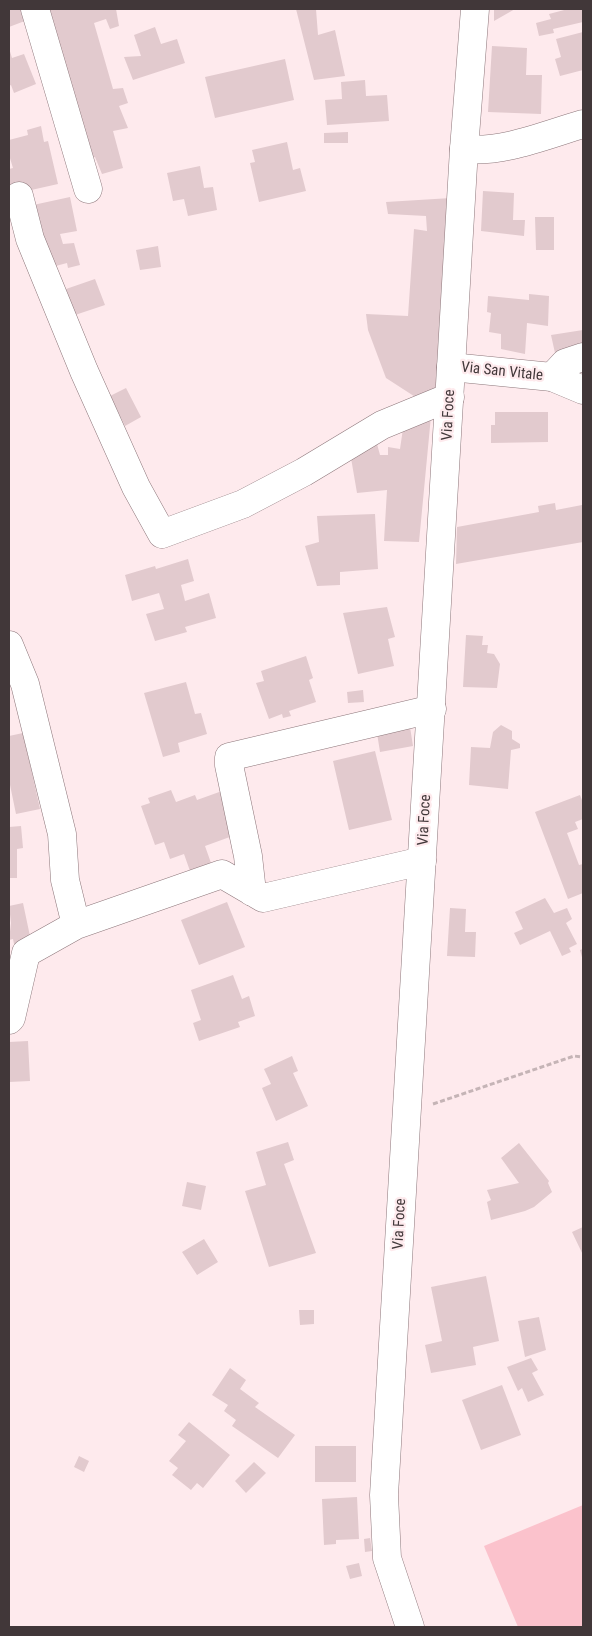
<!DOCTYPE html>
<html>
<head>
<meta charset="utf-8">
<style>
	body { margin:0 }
	#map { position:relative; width:592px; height:1636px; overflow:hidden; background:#feeaed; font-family:"Roboto Condensed",sans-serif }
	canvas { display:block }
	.frame { position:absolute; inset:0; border:10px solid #413739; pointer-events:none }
</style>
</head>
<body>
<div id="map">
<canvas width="592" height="1636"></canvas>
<div class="frame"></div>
</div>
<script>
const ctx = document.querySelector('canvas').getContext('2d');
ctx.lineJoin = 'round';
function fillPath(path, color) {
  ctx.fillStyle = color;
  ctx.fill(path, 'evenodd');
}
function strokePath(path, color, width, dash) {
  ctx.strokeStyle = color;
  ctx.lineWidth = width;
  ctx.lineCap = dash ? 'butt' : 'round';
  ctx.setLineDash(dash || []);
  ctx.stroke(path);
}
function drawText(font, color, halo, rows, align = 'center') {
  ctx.font = font + ' "Roboto Condensed",sans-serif';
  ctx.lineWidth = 4.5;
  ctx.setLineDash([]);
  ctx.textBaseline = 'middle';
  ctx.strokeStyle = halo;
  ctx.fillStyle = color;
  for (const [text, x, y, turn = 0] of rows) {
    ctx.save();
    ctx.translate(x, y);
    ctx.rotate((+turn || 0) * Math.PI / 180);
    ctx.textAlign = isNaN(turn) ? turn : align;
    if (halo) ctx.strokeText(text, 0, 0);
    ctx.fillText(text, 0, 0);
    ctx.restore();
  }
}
const green = new Path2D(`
	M583,1505V1627H518L484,1546Z`);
const building = new Path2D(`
	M9,9H27L30,19L9,27Z
	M43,9H116L119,26L110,29L106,19L94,23L113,89L123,88L128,103L119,106L128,128L113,131L123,168L102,174L95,157L84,160Z
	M296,9H316L318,35L335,30L345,76L314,80Z
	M494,9H515L494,21Z
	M568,9H583V22L553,29L554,33L539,36L536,23L551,19L549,14Z
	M155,27L161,44L177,39L185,63L133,80L124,57L141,56L134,35Z
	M583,32V70L560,76L555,59L561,57L556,39Z
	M492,46L527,48L526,75H542L541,114L488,112Z
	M9,48L12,58L24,54L36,84L14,93L11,85L9,86Z
	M285,59L294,100L215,118L205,77Z
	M365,80L366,96L387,95L389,121L327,125L325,100L342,99L341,82Z
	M41,126L44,142L48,141L58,184L9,195V169L13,168L9,155V140L28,135L27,130Z
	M348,132V143H324V133Z
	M287,142L293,170L300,168L306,191L259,202L250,163L255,162L252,150Z
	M200,166L204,188L213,187L217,210L188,216L184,199L173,201L167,173Z
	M483,191L514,193L513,220H525L524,236L481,231Z
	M70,197L77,231L60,234L63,244L74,243L80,265L68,268L67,263L48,268L24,207Z
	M451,198L435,395L420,400L386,378L368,330L366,314L408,316L414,229L427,231L426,216L388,214L386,202Z
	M535,217H554V250H536Z
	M158,246L161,267L140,270L136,250Z
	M95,279L105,305L75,315L66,289Z
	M529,294L549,296L548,326L527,323L525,354L501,349V334L489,332L491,313L487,312L488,296L529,300Z
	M583,330V347L555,353L551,335Z
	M126,388L141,417L125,426L110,396Z
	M495,412H548V442L491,443V425H495Z
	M431,416L419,542L384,541L387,490L357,493L351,458L377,444L380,455H388V447L400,449L404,422Z
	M555,503L556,510L582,505L583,542L456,564L457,527L539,512L538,506Z
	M375,514L378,569L340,572V585L317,586L305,546L319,542L317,516Z
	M188,559L194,581L181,585L185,601L209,593L216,618L185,627L187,632L155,641L146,614L164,609L159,593L132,601L125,575L155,566L156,569Z
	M387,607L395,637L388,639L394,666L358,674L343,613Z
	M466,635L483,636L482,645H488L487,653L494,654L500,664L497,688L463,687Z
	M306,656L313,678L309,680L316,702L289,711L291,716L283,718L282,714L269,719L256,683L264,681L261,671Z
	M186,682L195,714L201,713L207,734L178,743L180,752L163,757L144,693Z
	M363,690L364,702L348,703L347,692Z
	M501,725L512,731V739L520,744V748L511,750L508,789L469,785L471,747L490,748L493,732Z
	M410,727L413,746L380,752L377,733Z
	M23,733L40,809L16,814L9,780V736Z
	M375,751L392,820L349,830L333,761Z
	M171,790L176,802L195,795L197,800L222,791L238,834L205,846L211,863L190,871L184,854L170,859L164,842L155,845L141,806L150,803L148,798Z
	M580,795L583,803V819L575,822L578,829L567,833L579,865L583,864V893L568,899L535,812Z
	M21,826L23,848L17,849V878H9V827Z
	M545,898L554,913L567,908L572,919L566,923L577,944L569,948L571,952L562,956L550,931L520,945L514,933L523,929L515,912Z
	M227,902L245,947L199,965L181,920Z
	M23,903L31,941L14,944L13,939L9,940L11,923L9,906Z
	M450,908L466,909L465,932H476L475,957L447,956Z
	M583,949V961L580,950Z
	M233,975L242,999L249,996L255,1016L238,1022L240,1027L199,1041L193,1023L201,1020L191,990Z
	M28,1041L30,1081L9,1082V1042Z
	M292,1056L298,1071L293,1073L308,1106L276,1121L262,1088L271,1084L264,1069Z
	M288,1142L294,1160L284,1164L316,1253L269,1267L245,1191L266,1185L256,1152Z
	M519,1143L549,1181L548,1183L552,1192L534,1207L525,1211L491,1220L487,1202L491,1200L487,1190L519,1183L501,1158Z
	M187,1182L206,1186L201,1210L182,1206Z
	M583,1227V1255L572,1232Z
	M204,1239L218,1262L197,1275L182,1252Z
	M486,1276L499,1341L473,1347L476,1365L431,1373L425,1345L442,1341L431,1287Z
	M299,1310H314V1324L300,1325Z
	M539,1317L546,1350L525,1357L518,1321Z
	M531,1358L538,1370L532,1373L544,1395L528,1402L522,1388L518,1391L507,1367Z
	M230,1368L246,1380L240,1389L259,1403L255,1407L295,1435L278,1458L232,1426L236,1420L224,1411L228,1405L212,1395Z
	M502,1385L521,1435L481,1450L462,1400Z
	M189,1422L230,1455L203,1488L197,1483L191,1490L172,1475L178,1468L169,1461L186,1441L178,1435Z
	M315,1446H356V1482H315Z
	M79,1456L89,1461L84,1472L74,1467Z
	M254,1462L266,1473L246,1493L235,1481Z
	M357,1497L359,1539L336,1540V1544L324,1545L322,1499Z
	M370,1538L372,1551L365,1552L364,1539Z
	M359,1563L362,1576L350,1579L346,1566Z`);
const path = new Path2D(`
	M433,1104L574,1056L583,1057`);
const minor = new Path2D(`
	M35,9L88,189
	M464,149C504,153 545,135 583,124
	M19,196L30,239L84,371L136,487L162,534L243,504L304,472L382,425L450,397
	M552,377L565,363L583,357
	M9,645L25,684L62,834L65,880L76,925
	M252,892L248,856L229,765V757L432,709
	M9,1020L11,1018L26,953L76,925L222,874L263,898L422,861`);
const tertiary = new Path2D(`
	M451,367L552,377L583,390`);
const secondary = new Path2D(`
	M410,1627L387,1558L384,1495L464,149L475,9`);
const streetNames = [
	["Via San Vitale",502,372,6],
	["Via Foce",449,415,-87],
	["Via Foce",425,820,-87],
	["Via Foce",400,1224,-87]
];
fillPath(green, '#fbc2cc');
fillPath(building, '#e2cace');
strokePath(minor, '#8d777b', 29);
strokePath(tertiary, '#8d777b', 29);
strokePath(secondary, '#8d777b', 29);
strokePath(path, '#c5b4b6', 3, [5, 2.5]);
strokePath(minor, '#fff', 28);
strokePath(tertiary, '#fff', 28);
strokePath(secondary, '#fff', 28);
drawText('15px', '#413739', '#feeaed', streetNames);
</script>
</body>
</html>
